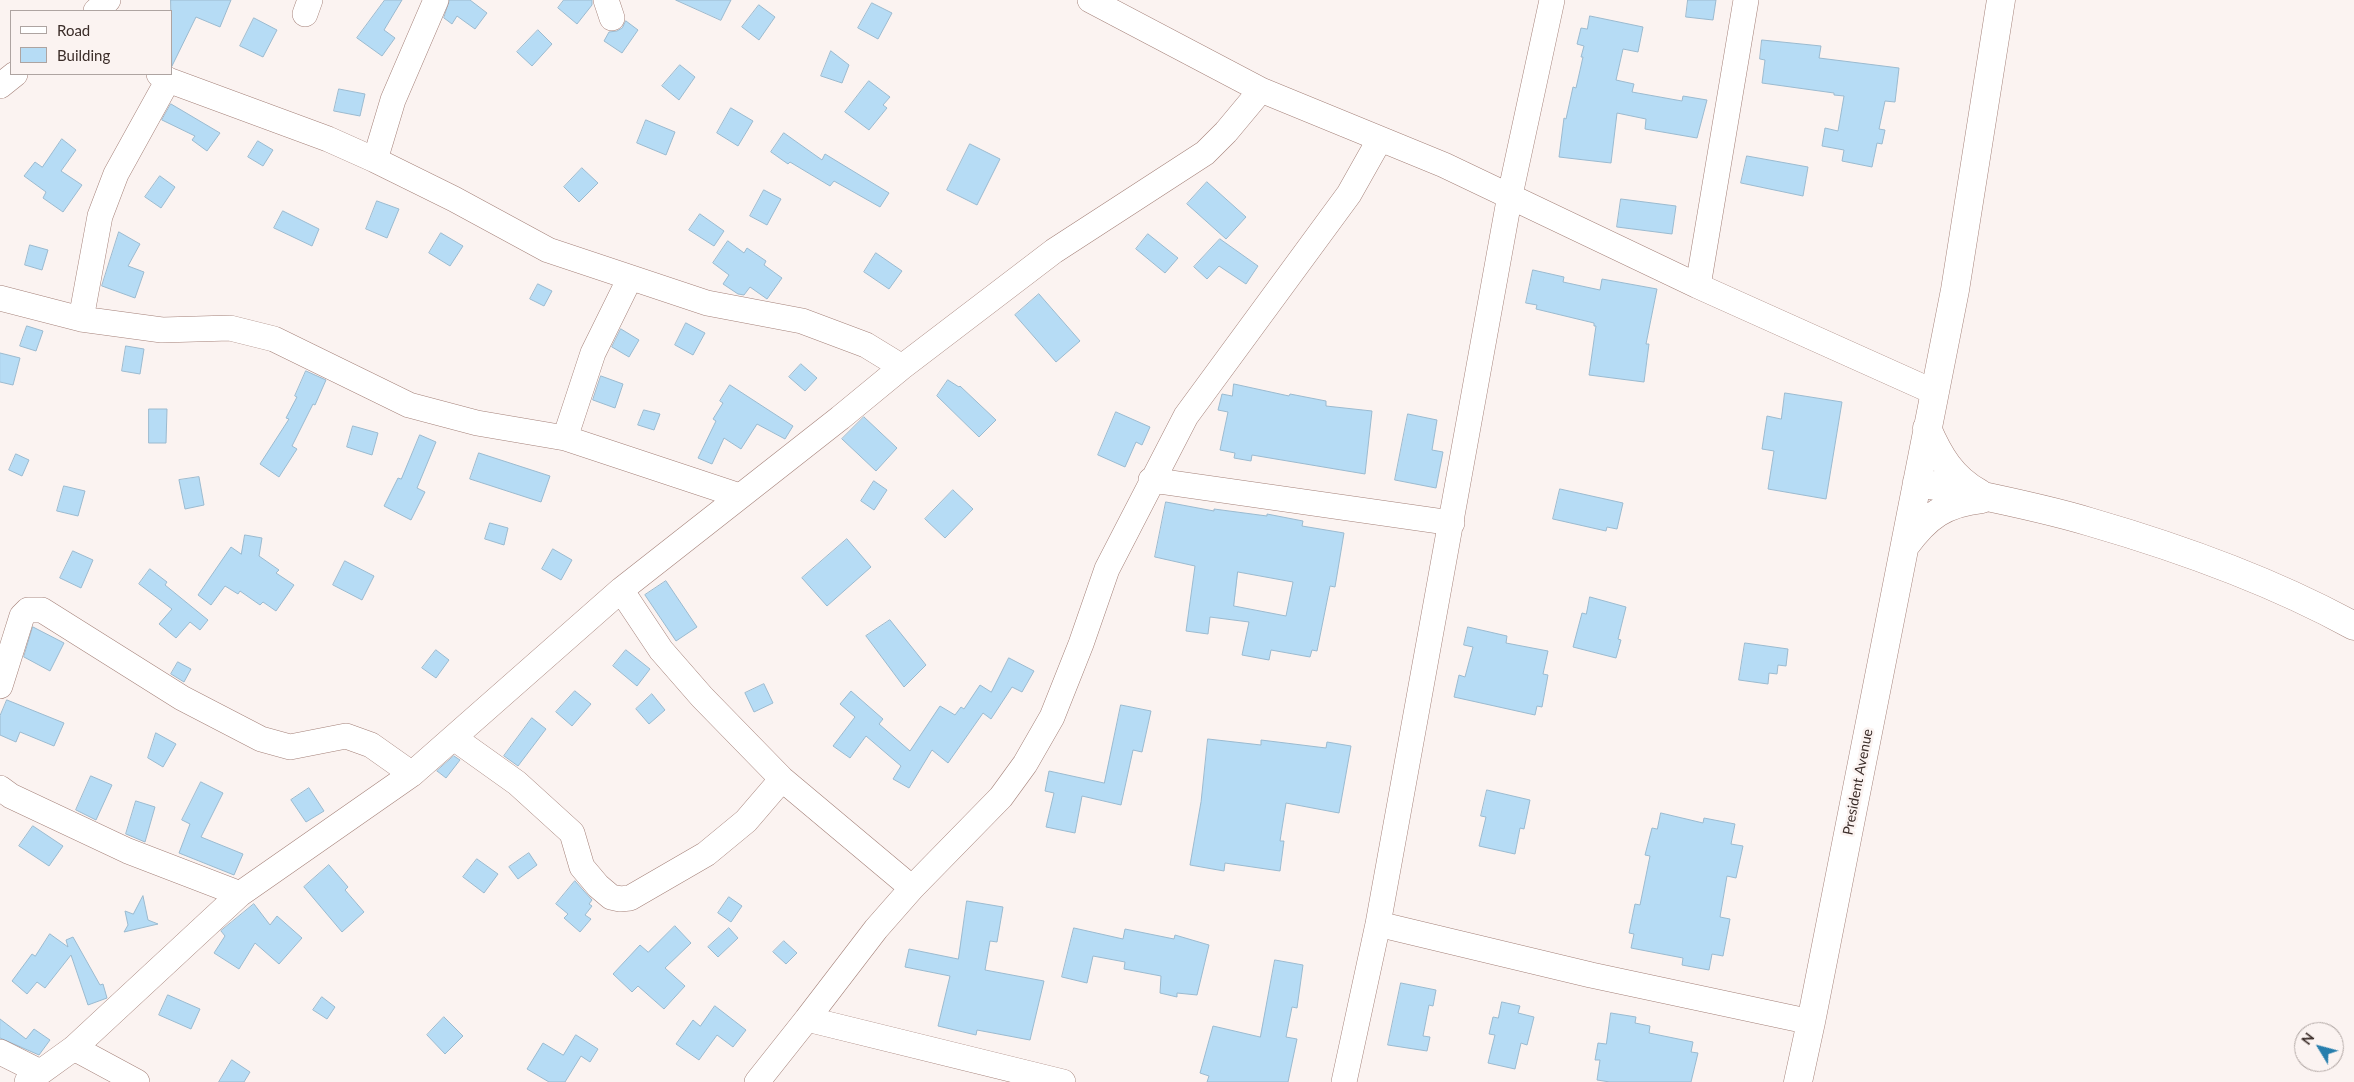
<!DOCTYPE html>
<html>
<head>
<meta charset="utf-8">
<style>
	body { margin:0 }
	#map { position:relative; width:2354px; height:1082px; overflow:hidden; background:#fbf3f1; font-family:Lato,sans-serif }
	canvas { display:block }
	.legend { position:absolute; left:10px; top:10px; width:162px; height:65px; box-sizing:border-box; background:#fbf3f1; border:1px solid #aea4a1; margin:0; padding:6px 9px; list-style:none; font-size:15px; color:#3b2d29 }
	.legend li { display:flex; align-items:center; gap:10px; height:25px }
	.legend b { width:25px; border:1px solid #aea4a1 }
	.north { position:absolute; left:2294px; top:1022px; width:50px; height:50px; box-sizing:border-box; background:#fbf3f1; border:1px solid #aea4a1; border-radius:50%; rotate:307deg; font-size:14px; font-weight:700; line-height:20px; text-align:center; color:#3b2d29 }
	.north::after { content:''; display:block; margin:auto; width:18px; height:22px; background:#277ead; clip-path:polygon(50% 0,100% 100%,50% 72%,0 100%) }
</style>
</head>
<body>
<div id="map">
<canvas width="2354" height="1082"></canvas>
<ul class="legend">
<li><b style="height:6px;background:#fff"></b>Road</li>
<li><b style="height:14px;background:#b6dcf5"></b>Building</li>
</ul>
<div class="north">N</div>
</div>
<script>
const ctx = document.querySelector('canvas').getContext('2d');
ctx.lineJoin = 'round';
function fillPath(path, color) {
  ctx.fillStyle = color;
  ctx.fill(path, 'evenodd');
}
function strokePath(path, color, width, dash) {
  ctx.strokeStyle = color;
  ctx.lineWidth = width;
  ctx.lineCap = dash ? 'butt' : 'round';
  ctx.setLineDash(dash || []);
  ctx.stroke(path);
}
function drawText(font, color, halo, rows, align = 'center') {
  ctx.font = font + ' Lato,sans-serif';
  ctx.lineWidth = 5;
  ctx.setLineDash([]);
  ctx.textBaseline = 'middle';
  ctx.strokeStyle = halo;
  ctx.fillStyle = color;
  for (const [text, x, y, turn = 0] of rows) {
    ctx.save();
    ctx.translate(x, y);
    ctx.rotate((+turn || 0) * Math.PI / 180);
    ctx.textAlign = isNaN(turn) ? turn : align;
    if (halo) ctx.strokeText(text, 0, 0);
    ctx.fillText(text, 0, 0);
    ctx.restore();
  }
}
const building = new Path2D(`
	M171,0H231L220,27L196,17L172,66Z
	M385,0H402L384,30L395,38L382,56L357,38Z
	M450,0H470L487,13L475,29L457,16L452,24L444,18Z
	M564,0H592V5L577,24L558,8Z
	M676,0H731L721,20Z
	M1688,0H1716L1713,20L1686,17Z
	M872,3L892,13L878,39L858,28Z
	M759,5L775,17L759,40L742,27Z
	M1590,16L1643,27L1638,52L1623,49L1616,80L1634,84L1632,92L1682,101L1683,96L1707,100L1697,138L1645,129L1646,119L1617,113L1611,163L1559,157L1564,118L1566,119L1573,87L1576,88L1583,57H1581L1584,46L1577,44L1581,28L1587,29Z
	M254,18L277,30L263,57L240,46Z
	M626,21L638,30L622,53L604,41L609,32L617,31L622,28Z
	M538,30L552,44L532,66L517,52Z
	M1762,40L1821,46L1819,58L1899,68L1895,102L1885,101L1879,129L1885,130L1882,144L1877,143L1872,167L1842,161L1844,150L1822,146L1825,128L1838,131L1844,96L1834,95V93L1762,83L1765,60L1760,59Z
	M831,51L849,65L842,83L821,76Z
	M680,65L695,77L679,100L662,86Z
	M869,81L890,97L883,105L887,108L869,130L845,112Z
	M339,89L365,94L360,116L334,111Z
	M171,104L220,133L207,151L192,140L195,136L162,120Z
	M731,108L753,121L738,146L717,133Z
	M646,120L675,132L666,155L637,143Z
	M784,133L822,160L825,154L889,193L880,207L834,181L830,186L790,162L788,164L771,152Z
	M62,139L76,150L61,171L82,185L63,212L43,198L46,192L24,176L35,162L42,167Z
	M258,141L273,150L263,166L248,157Z
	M970,144L1000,159L977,205L947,190Z
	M1747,156L1808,167L1803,196L1741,183Z
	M582,168L598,183L579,202L564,187Z
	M160,176L175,187L161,208L145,197Z
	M1207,182L1246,217L1226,239L1187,204Z
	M764,190L781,199L767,225L750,216Z
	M1621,199L1676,206L1672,234L1617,227Z
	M377,201L399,209L387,238L366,229Z
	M283,211L319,229L312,246L274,228Z
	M700,214L724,231L714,246L689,230Z
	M119,232L140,244L128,266L144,272L135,298L102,286Z
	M441,233L463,246L450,266L429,253Z
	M1148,234L1178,258L1165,273L1136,249Z
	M1220,239L1258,266L1246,284L1219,266L1207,279L1194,267Z
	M728,241L744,253L747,248L766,261L764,265L782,278L767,299L750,287L744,295L738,294L723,284L729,275L713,263Z
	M30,245L48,250L42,270L25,265Z
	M876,253L902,271L889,289L864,272Z
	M1533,270L1564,277L1563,282L1600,290L1602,279L1657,289L1646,344H1649L1644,382L1589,375L1596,326H1594V323L1536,309L1537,305L1526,303Z
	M538,284L552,291L544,306L530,299Z
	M1039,294L1080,341L1056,362L1015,315Z
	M686,323L705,333L693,355L675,345Z
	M27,326L43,331L36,351L20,346Z
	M621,329L639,340L629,357L612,347Z
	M126,346L144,349L140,374L122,371Z
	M0,353L20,358L13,385L0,382Z
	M801,364L817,378L805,391L789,377Z
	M306,371L326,380L315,405L313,404L292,446L297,449L279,477L260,464L289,419L286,418L297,397L295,396Z
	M601,376L623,384L615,408L593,400Z
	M948,380L959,387L960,386L996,420L979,437L937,396Z
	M1234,384L1289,396L1290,394L1326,401V406L1372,411L1365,474L1252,455L1251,461L1234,458L1235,453L1220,450L1228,412L1218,410L1222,394L1232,396Z
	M730,385L793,426L785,439L757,424L741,449L724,438L712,464L698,458L716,421L713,419L723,403L720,401Z
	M1785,393L1842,402L1826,499L1768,489L1774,451L1762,449L1767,416L1781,419Z
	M149,409H167L166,443H149Z
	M644,410L660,414L654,430L638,425Z
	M1116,412L1150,427L1142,445L1136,442L1125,467L1098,455Z
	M1408,414L1437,420L1432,450L1443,452L1436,488L1395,480Z
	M864,417L897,448L876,471L842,439Z
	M353,426L378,433L372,455L347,447Z
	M420,435L436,442L417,488L425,492L411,520L384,506L398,478L401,479Z
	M479,453L550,476L541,502L470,479Z
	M16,454L29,460L22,476L9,470Z
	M199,477L204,505L185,509L179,480Z
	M874,481L887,490L874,510L861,501Z
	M64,486L85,491L78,516L57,511Z
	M1560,489L1623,503L1617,529L1607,527L1606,531L1553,519Z
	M953,490L973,509L945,538L925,519Z
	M1166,502L1214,511V509L1267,516V514L1303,521L1302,526L1344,533L1335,587L1330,586L1317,651L1312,650L1310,657L1271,650L1269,660L1242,655L1249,622L1210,617L1208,634L1186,631L1195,566L1155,557ZM1238,572L1293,582L1286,616L1234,606Z
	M490,523L508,528L504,545L485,539Z
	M245,535L262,538L259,556L279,570L276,573L294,585L276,611L263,602L260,605L240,591L238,594L225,586L211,605L198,595L231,547L241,554Z
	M847,539L871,567L827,606L802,578Z
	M553,549L572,560L561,580L542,569Z
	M73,551L93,560L81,588L60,578Z
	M345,561L374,576L362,600L333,585Z
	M150,569L167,582L165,585L208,620L200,630L190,622L176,638L159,624L172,609L139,584Z
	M666,581L697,627L676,641L645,595Z
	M1590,597L1626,607L1618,639L1621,640L1616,658L1573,647L1582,613L1586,614Z
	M890,620L926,665L904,687L866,636Z
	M33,627L64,643L50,671L24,657Z
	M1468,627L1507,636L1506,643L1548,651L1543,674L1548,675L1542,707L1537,706L1535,715L1454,697L1459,675L1465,677L1473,647L1464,645Z
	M1745,643L1788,649L1786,666L1778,665L1777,674L1769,673L1768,684L1739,680Z
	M436,650L449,660L436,678L422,668Z
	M626,650L650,669L637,686L613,666Z
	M1009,658L1034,671L1022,692L1012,687L991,719L983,713L948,763L932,750L909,788L893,779L901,766L866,736L850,758L833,746L855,717L840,704L851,691L883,719L879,724L910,751L940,706L955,715L961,707L964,709L980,685L991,692Z
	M178,662L191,669L184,682L171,674Z
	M764,684L773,703L754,712L745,693Z
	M575,691L591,704L572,726L556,712Z
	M652,694L665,710L649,724L636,709Z
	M7,700L64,723L54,746L20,732L16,742L0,735V716Z
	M1121,705L1151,711L1142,752L1133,750L1121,805L1082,796L1075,833L1046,827L1054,793L1045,791L1049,771L1104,783Z
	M532,718L546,729L518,766L504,756Z
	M156,733L176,744L163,767L148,758Z
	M1208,739L1261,745V740L1326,748L1327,742L1351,746L1339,813L1286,803L1280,841H1284L1280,871L1225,863L1224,871L1190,865L1201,802Z
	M454,756L460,760L446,778L437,771Z
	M91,776L112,785L96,820L76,810Z
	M201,782L223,793L201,837L243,854L234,875L179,853L190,824L182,820Z
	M309,788L324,811L306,822L291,800Z
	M1487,790L1530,800L1524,829L1520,828L1515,854L1479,846L1486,817L1481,816Z
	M136,801L155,807L145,842L126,834Z
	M1661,813L1703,823L1704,818L1735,824L1731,844L1743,846L1736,878L1727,876L1720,917L1730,919L1723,956L1712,954L1709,970L1682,965L1683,958L1631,948L1634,934L1629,933L1635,904L1640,905L1650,856L1645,855L1652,828L1657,829Z
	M33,826L63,846L49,866L19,846Z
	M529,853L537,865L518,879L509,867Z
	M477,859L498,874L484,893L463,877Z
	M329,865L348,887L345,890L364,912L342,932L304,887Z
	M575,881L592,900L589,904L592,906L585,915L591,919L580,932L564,918L568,914L556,904Z
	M143,896L148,920L158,924L124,932L128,925L125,911L133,914Z
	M729,897L742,906L731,922L718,913Z
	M967,901L1003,907L997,942L990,941L985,970L1044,981L1030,1040L977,1030L976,1035L938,1026L950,976L905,967L909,949L958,959Z
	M254,904L270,925L277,916L302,938L279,964L255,943L239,969L214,953L225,936L221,931Z
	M675,926L691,943L665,968L685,986L664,1009L638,986L632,992L613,974L640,945L648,952Z
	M729,928L738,938L718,957L708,947Z
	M1074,928L1123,939L1125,929L1174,939L1175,935L1209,945L1197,995L1177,993V997L1160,993L1161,976L1124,969L1125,962L1093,956L1087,983L1062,977Z
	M50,934L68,947L66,940L73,937L100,985L103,984L107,998L88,1005L71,955L45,988L37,982L27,994L12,981L32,954L35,956Z
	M784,941L797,953L786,964L773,952Z
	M1275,960L1303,965L1297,1008L1292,1007L1286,1037L1297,1039L1288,1082H1207L1209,1076L1200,1073L1213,1026L1260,1037Z
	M1401,983L1436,990L1433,1006L1429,1005L1423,1036L1430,1037L1427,1051L1388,1045Z
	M168,995L200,1009L191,1029L159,1015Z
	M322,997L335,1007L327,1019L313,1010Z
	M1502,1002L1520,1006L1518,1013L1534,1017L1527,1045L1521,1043L1515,1069L1488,1063L1495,1035L1489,1034L1493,1017L1498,1018Z
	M715,1006L746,1030L733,1047L717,1035L699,1060L676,1044L693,1020L700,1026Z
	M1611,1013L1636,1017L1635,1023L1650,1026L1649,1033L1693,1042L1691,1052L1698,1053L1691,1082H1610L1597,1080L1600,1060H1595L1598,1043L1606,1044Z
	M444,1017L463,1036L445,1054L427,1035Z
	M0,1019L26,1039L34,1029L50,1040L39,1055L0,1038Z
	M576,1035L598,1049L590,1062L581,1056L565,1082H549L527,1069L543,1043L563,1055Z
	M232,1060L250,1072L244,1082H219Z`);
const minor = new Path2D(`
	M606,0L612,18
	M1090,0L1261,90L1444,165L1698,286L1934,392
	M96,11L108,0
	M305,14L310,0
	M159,74L168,80L328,139L375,160L454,199L548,250L707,303L802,321L866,345L902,367
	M0,86L15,74
	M375,160L393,100L436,0
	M630,278L593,353L565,438L740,496
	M1698,286L1746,0
	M0,298L81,319L162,330L230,328L274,339L409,405L477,423L565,438
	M81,319L100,216L116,174L168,80
	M1151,480L1452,523
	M621,590L661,650L702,697L782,779L912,888
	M0,686L22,616L28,610H42L182,698L261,739L290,747L346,736L371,745L412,774
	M454,738L517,783L572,833L582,867L598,886L611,897L620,899L630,898L706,854L746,821L782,779
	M0,788L11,796L128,851L240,894
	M1378,924L1591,975L1811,1022
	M807,1019L876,929L912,888L1001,797L1025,764L1052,717L1081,644L1107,569L1186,416L1349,194L1380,139
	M74,1048L137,1082
	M0,1052L40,1072
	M27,1082L74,1048L240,894L412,774L621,590L840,418L902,367L1054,251L1205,153L1226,132L1261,90
	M757,1082L807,1019L1063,1082
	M1344,1082L1378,924L1510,195L1552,0`);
const major = new Path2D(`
	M1927,428C1939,456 1952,478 1979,493
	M1917,482C1975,495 2034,505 2090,522C2180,548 2272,581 2354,626
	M1905,546C1927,516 1945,503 1982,499
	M1798,1082L1811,1022L1955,290L2001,0`);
const streetNames = [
	["President Avenue",1858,782,-79]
];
fillPath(building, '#b6dcf5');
strokePath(building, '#9bbacf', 1);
strokePath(minor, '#a48179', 26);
strokePath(major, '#a48179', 29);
strokePath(minor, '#fff', 25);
strokePath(major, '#fff', 28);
drawText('14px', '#3b2d29', '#fbf3f1', streetNames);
</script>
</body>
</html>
